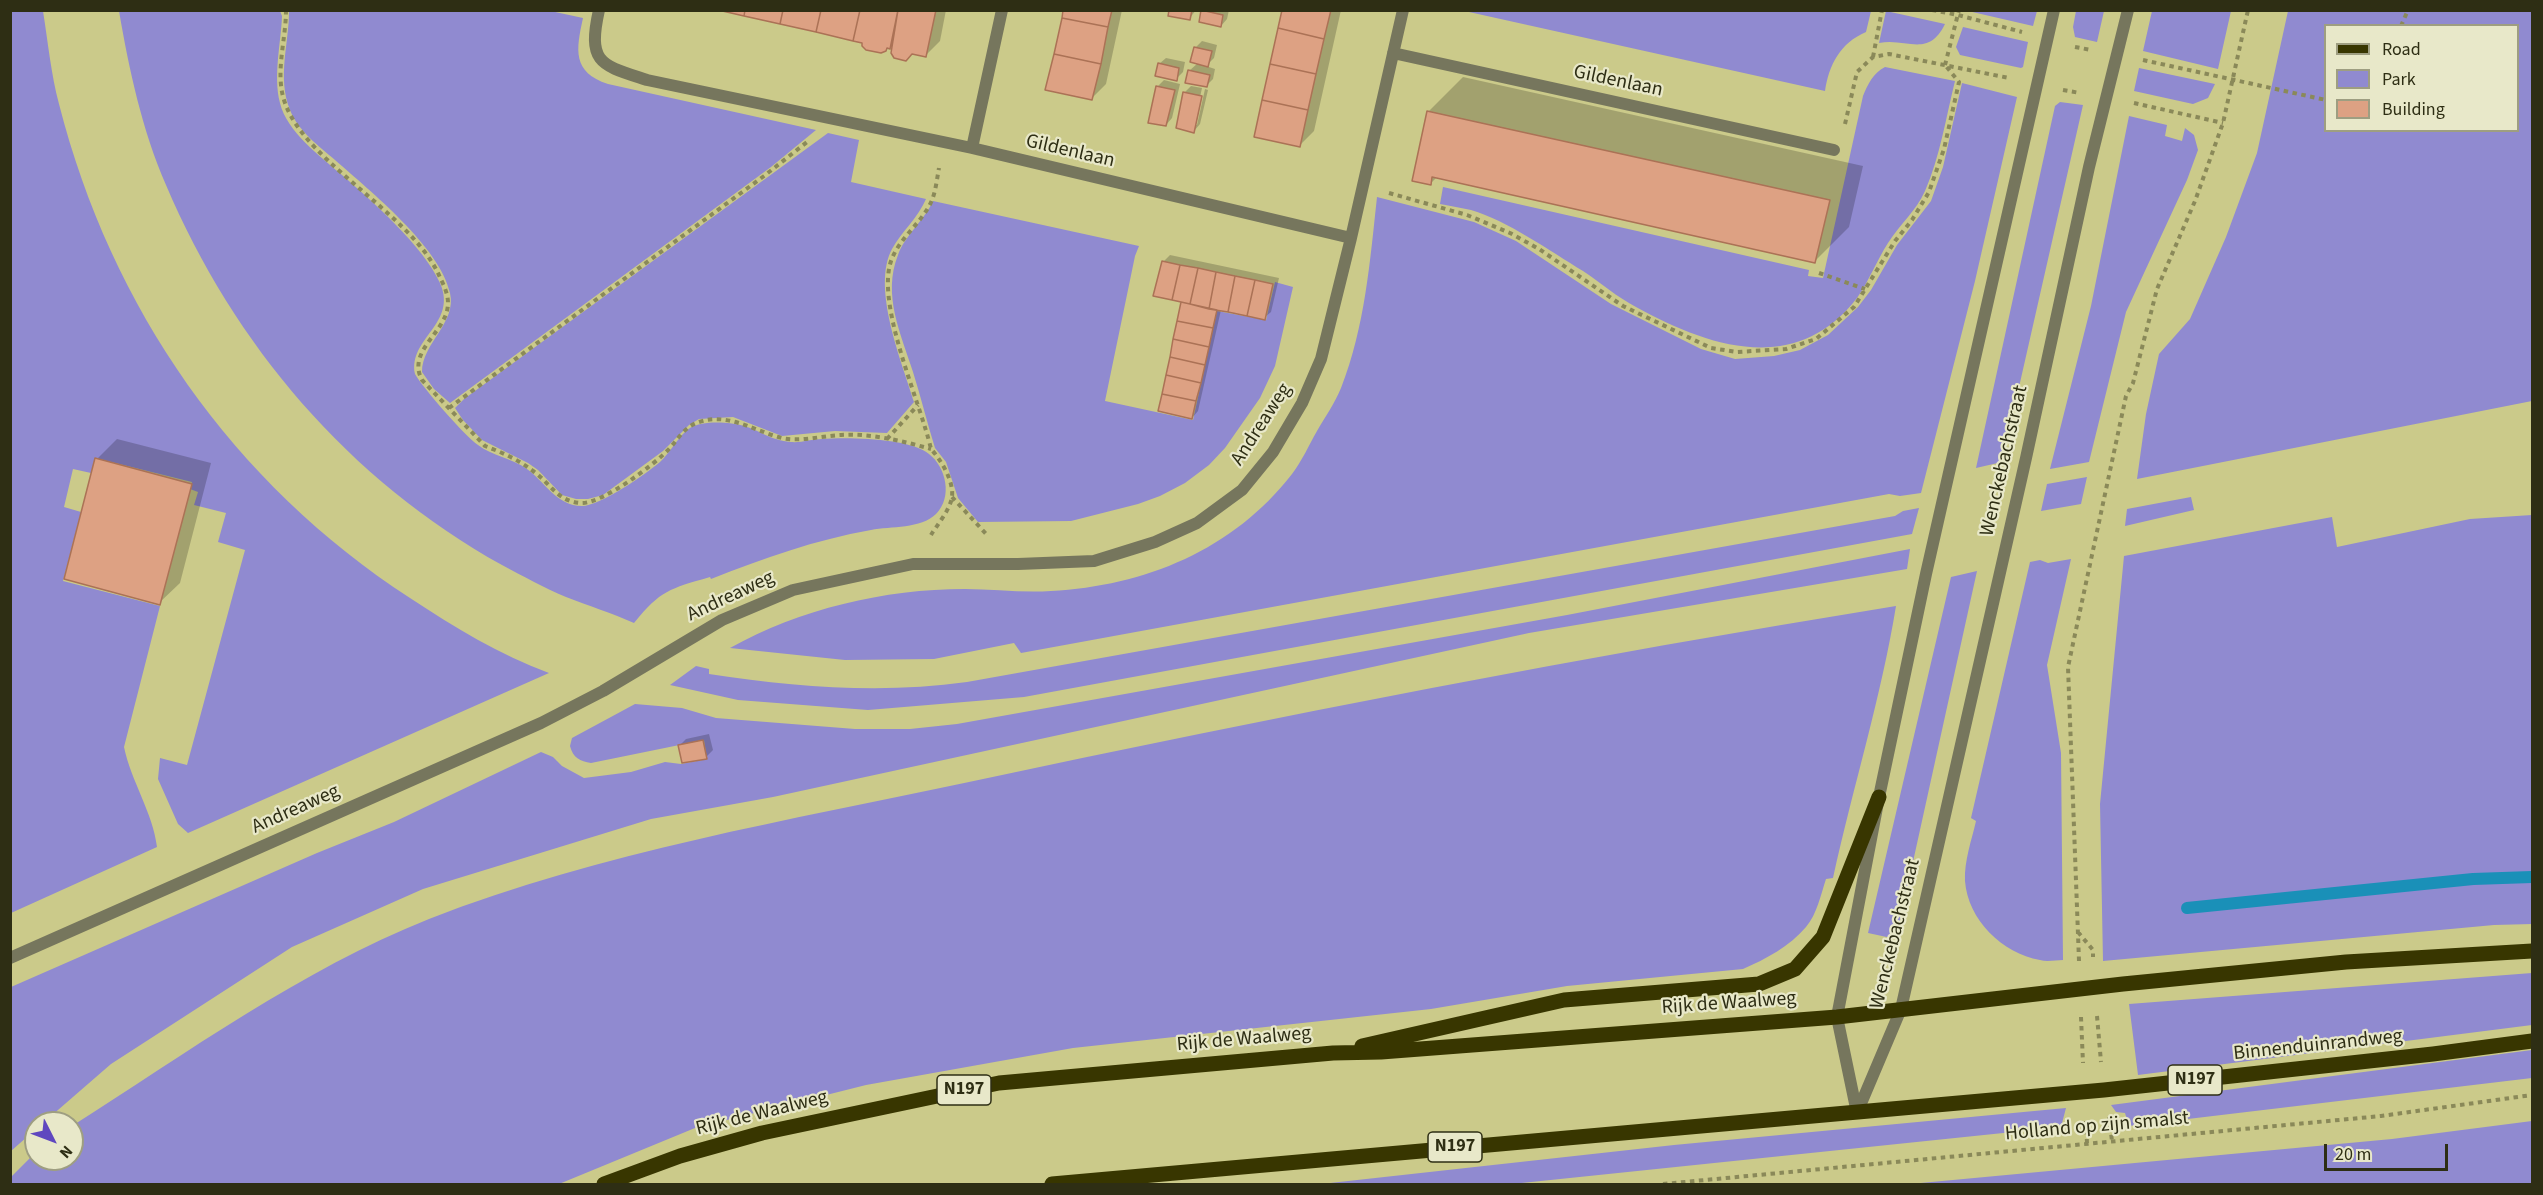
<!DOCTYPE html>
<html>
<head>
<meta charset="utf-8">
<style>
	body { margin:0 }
	#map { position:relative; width:2543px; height:1195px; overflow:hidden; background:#cbca8a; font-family:"Source Sans 3",sans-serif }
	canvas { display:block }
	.frame { position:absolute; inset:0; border:12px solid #2e2e14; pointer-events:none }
	.legend { position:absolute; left:2324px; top:24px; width:195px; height:108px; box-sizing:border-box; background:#e8e8c9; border:2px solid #9e9e81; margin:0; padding:8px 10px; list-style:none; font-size:18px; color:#2e2e14 }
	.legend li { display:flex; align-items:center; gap:12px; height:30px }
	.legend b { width:30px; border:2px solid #9e9e81 }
	.north { position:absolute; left:24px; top:1111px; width:60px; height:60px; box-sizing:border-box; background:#e8e8c9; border:2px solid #9e9e81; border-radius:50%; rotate:132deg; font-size:16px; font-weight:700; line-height:24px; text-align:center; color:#2e2e14 }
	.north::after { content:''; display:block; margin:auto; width:21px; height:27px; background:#5f47bf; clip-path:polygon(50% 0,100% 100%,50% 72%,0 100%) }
	.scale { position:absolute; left:2324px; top:1144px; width:124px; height:27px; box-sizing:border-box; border:3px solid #2e2e14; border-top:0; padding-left:8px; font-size:18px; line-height:21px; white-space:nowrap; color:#2e2e14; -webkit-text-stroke:4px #e8e8c9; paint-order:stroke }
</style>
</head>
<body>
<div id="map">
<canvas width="2543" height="1195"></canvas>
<div class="frame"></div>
<ul class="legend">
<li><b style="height:8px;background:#383600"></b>Road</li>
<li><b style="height:16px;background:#908ad0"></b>Park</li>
<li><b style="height:16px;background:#dda183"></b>Building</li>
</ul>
<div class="north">N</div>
<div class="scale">20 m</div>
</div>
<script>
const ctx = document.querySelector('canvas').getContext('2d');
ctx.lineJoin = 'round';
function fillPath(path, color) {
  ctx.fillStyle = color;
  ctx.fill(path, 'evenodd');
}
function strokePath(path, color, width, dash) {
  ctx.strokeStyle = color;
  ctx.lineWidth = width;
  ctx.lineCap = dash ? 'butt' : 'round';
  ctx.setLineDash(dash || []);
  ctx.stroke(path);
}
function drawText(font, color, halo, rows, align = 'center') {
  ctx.font = font + ' "Source Sans 3",sans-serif';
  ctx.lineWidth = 4.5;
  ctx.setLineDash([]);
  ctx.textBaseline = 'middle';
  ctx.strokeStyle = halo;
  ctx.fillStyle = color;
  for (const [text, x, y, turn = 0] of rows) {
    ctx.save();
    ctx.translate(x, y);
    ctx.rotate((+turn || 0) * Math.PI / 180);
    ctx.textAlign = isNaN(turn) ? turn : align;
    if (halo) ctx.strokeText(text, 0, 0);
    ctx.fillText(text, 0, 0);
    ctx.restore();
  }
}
const green = new Path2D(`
	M546,10L583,18C576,50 572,72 608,84L816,130L771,167L450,403L434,389L422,372C422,343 457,323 450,293C440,247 370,191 335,160C319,146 298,131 290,110C277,77 289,44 289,11Z
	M1470,10H1871V11L1866,32C1840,43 1829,65 1825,91L1469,12Z
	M10,11H43C48,42 51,74 59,104C111,308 233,483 410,598C454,627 500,655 549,673L188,833L178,824L158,779L160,758L187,765L245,550L218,542L226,513L194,505L198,492L190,489L192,482L95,458L91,473L73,469L64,507L81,512L63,581L160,606L124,747C131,781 153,813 157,847L11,913Z
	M119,11H280L282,16C281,43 273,76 280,103C287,132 320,156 342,175C372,201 424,247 440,283C458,324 408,338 415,374C423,388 464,435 478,445C492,456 512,458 527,469C545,482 557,506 582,506C600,506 646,474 660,462C671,452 678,436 690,428C703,420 730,422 744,426C761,431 770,440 791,442C801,443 812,439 822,439C848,437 910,438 929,454C946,467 953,497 936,514C921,529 891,526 871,530C815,540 764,558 711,579L710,577C669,589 661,590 634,623C612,613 589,606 566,597C544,588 523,576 502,565C349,480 234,345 166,185C142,130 129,69 119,11Z
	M1886,11L1945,24C1928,59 1906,37 1879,43Z
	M1968,11V10L2037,11L2033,26Z
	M2076,11H2104L2097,42L2075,37L2073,27Z
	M2152,11H2231L2218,69L2143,51Z
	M2288,11H2532V401L2137,479L2146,414L2159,354L2190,319L2226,237L2257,153ZM2326,26H2518V130H2326Z
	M1963,27L2028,42L2023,67L2021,68L1960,55L1956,47Z
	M1885,67L1955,81C1946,117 1940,157 1925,191C1916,211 1900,224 1888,243C1877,260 1869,281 1857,298C1796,377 1709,347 1636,307C1617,297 1601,283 1583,271C1550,251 1508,221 1471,210C1461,208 1451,206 1440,204L1443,187L1809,270L1808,276L1823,278L1863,96C1868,84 1873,73 1885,67Z
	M2139,68L2215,84L2208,98L2193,104L2134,91Z
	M1962,83L2017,97L1975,281L1921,493L1900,496L1889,494L1021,653L1014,643L934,659L845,660L730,648C800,609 884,589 965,589C994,589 1022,593 1051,591C1145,586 1233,550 1292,474C1302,461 1309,445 1317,431C1325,417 1335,403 1341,388C1365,327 1370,261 1377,197L1474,222L1516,241L1611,304L1701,349L1735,359L1774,356L1800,350L1828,335L1858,307L1871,290L1897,245L1931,201L1943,167Z
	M2060,102L2083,105L2002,462L1976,468L2055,106Z
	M2129,116L2167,125L2165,136L2182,141L2185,128L2194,135L2198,150L2187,180L2126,312L2089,462L2050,469L2091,306Z
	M828,133L859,140L851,182L926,199C918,218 902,231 892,249C871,288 902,362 914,402L887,433L835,431L782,436L733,417L699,419L689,425L663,451L603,495L588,499H576L562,495L538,470L528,463L482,440L463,420L455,408L464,399Z
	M933,201L1139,246L1135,256L1105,401L1193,420L1217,311L1266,320L1275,282L1293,287L1275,366L1260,398L1225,448L1209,465L1185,483L1160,496L1138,504L1071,521L978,522L958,498L946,462L935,448C927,423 921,397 913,372C901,334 882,295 898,255C905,235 924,221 933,201Z
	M2087,477L2081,504L2041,511L2047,484Z
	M2191,497L2194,510L2125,526L2127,509Z
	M1919,508L1912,534L1024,697L868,710L738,700L670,685L696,666L709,669V674C795,687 881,694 967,682L1895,516L1903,511Z
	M2532,515V924L2494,925L2103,961L2100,804L2124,556L2332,517L2337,547L2470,519Z
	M1910,549L1907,569L1529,633L773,797L651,819L423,889L292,947L111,1064L43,1123H36V1129L11,1151V987L317,853L394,822L541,752L553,757L562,766L584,778L631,772L665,762L681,764L707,759L704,740L591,763C580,761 573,758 570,746L572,738L635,704L682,708L716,718L855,729H910L957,724L1567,615Z
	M2071,559L2047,665L2061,753L2063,960C2056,960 2047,962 2040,960C2002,953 1968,920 1965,881C1964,861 1972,839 1976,821L1971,818L2030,562L2040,560L2048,563Z
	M1977,571L1896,939L1868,933L1951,577Z
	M1896,606C1881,698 1853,787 1833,878L1826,879C1821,894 1817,914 1806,927C1790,946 1766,959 1743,969L1567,986L1431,1009L1073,1048L866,1085L695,1128L559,1184H11V1177L36,1152V1159H72V1126C187,1053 301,970 429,919C600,852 791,820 969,782C1277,716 1586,656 1896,606Z
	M2532,973V1025L2138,1075L2129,1004Z
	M2532,1050V1078L2129,1126L2125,1113L2116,1112L2111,1105Z
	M2066,1108L2061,1127L1512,1184H1321L1674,1145Z
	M2532,1121V1184H1910L2392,1139Z`);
const shadow = new Path2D(`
	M725,10H946L940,41L926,55L889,47L886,50L863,41Z
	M1065,10H1122L1106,84L1092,98Z
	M1171,10H1196L1189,19Z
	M1203,10H1229L1227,19L1221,26Z
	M1283,10H1341L1314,131L1300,145Z
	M1202,41L1217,45L1214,58L1206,66L1215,69L1213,79L1206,86L1189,71L1198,63L1195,48Z
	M1166,58L1185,62L1183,72L1176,79L1159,64Z
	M1463,77L1863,166L1849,227L1815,261L1437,177L1430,184L1413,180L1429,111Z
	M1164,80L1180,84L1172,118L1166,125L1157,87Z
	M1191,86L1202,88L1194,125H1197L1205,89L1208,90L1200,124L1194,131L1184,93Z
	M1170,255L1279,278L1271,312L1264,318L1221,310L1198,411L1192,418L1160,410L1183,301L1163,262Z
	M117,439L211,463L180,583L159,603L97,459Z
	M709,734L713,750L706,757L679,746L686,739Z`);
const stream = new Path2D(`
	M2187,908L2473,879L2532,877`);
const building = new Path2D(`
	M718,10H745L744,16Z
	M745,10H783L780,24L744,16Z
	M783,10H821L816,32L780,24Z
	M821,10H860L853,41L816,32Z
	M860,10H898L890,49L887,48L886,51L881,53L866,50L862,46V43L853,41Z
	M898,10H936L926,57L912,54L906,61L894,58L891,53Z
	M1063,10H1112L1108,27L1062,18Z
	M1169,10H1192L1190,20L1168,16Z
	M1201,10L1223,15L1221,27L1199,22Z
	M1282,10H1331L1324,39L1278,28Z
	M1062,18L1108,27L1101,64L1054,54Z
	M1278,28L1324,39L1316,74L1270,64Z
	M1194,47L1212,51L1208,67L1190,62Z
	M1054,54L1101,64L1092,100L1045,90Z
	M1158,63L1179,68L1177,81L1155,76Z
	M1270,64L1316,74L1308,110L1262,100Z
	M1188,70L1210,75L1207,87L1185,83Z
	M1156,86L1175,90L1166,126L1148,123Z
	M1183,92L1202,96L1194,133L1176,128Z
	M1262,100L1308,110L1300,147L1254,137Z
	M1427,111L1830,200L1815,263L1432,177L1431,185L1412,181Z
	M1162,261L1180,265L1172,300L1153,296Z
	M1180,265L1198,268L1190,304L1172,300Z
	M1198,268L1216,272L1209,309L1190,304Z
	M1216,272L1235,276L1228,312L1209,309Z
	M1235,276L1255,280L1247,316L1228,312Z
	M1255,280L1273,284L1265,320L1247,316Z
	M1181,302L1217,310L1213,328L1177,321Z
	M1177,321L1213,328L1209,347L1173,339Z
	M1173,339L1209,347L1205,365L1170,357Z
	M1170,357L1205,365L1201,383L1166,375Z
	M1166,375L1201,383L1196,401L1162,394Z
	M1162,394L1196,401L1192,419L1158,411Z
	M95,458L192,484L160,605L64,579Z
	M703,740L707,759L682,763L678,745Z`);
const path = new Path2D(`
	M286,10C286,37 277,66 282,92C294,157 406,208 438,273C442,282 448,292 448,303C448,332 406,350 422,380L485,446C501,452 519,460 533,471C550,483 558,502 581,503C602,504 654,465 669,449C679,438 684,427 699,422C728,412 754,431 782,438C801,442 821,436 841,435C870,433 903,441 931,449
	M1932,10L1958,15L2022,32
	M2401,26L2408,10
	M2075,47L2091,50
	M1873,57L1882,10
	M2143,60L2326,100
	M1945,65L1959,10
	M2063,90L2080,93
	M2134,103L2223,123
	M1845,124L1857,72L1873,57L1889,54L2009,78
	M1389,193L1467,215L1510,233L1539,249L1623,306L1711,348L1737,352L1786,349L1816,339L1854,307L1895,241L1912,220L1929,192L1944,149L1959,82L1945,65
	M1819,273L1865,289
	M449,408L764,176L807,142
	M887,439L918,405
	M952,497L988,536
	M931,535C937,525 950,510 952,497C954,481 941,460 931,449C920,401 876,306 891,261C899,238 923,222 932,200C936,190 937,178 939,168
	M2078,932L2093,950V957
	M2079,961L2068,667L2126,396L2133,383L2157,289L2195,201L2223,123L2248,10
	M2097,1016L2101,1062
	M2081,1017L2083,1063
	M2109,1117L2112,1141
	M2086,1121L2087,1143
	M1663,1184L2381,1116L2532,1095`);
const minor = new Path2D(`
	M599,10C587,64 601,65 647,80L972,148L1351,238L1403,10
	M1393,53L1834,150
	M972,148L1002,10
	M10,958L541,723L603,691L722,620L793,590L913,564H1018L1094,561L1155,542L1197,523L1242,490L1273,452L1302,403L1321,359L1351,238`);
const tertiary = new Path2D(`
	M1857,1113L1901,1009L2026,458L2089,167L2128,10
	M1857,1113L1837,1017L1879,797L1926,574L2054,10`);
const primary = new Path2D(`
	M1362,1046L1564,1000L1759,984L1795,969L1823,937L1879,797
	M604,1184L680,1156L762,1133L999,1083L1333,1053L1381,1052L1837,1017L2123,984L2346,962L2532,951
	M1052,1184L2104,1090L2433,1054L2532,1041`);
const shields = [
	[2195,1080,54],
	[964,1090,54],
	[1455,1147,54]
];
const shieldNames = [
	["N197",2195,1080],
	["N197",964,1090],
	["N197",1455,1147]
];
const streetNames = [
	["Gildenlaan",1618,82,12],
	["Gildenlaan",1070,152,13],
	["Andreaweg",1262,425,-57],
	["Wenckebachstraat",2005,461,-77],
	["Andreaweg",731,597,-25],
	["Andreaweg",296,810,-24],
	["Wenckebachstraat",1896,934,-76],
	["Rijk de Waalweg",1729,1004,-4],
	["Rijk de Waalweg",1244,1040,-5],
	["Binnenduinrandweg",2318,1046,-6],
	["Rijk de Waalweg",762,1114,-14],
	["Holland op zijn smalst",2097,1127,-5]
];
fillPath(green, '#908ad0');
fillPath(shadow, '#0003');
strokePath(stream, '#1a90b8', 12);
fillPath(building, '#dda183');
strokePath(building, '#ab7256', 1.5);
strokePath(path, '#8a8959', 4, [4.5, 4.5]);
strokePath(minor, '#76765d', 12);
strokePath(tertiary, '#76765d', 12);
strokePath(primary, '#383600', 15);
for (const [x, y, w] of shields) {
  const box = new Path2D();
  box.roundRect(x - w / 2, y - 15, w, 30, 4.5);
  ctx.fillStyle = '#e8e8c9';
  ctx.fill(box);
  strokePath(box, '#2e2e14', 1.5);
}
drawText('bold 18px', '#2e2e14', null, shieldNames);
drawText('20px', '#2e2e14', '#e8e8c9', streetNames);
</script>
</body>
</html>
